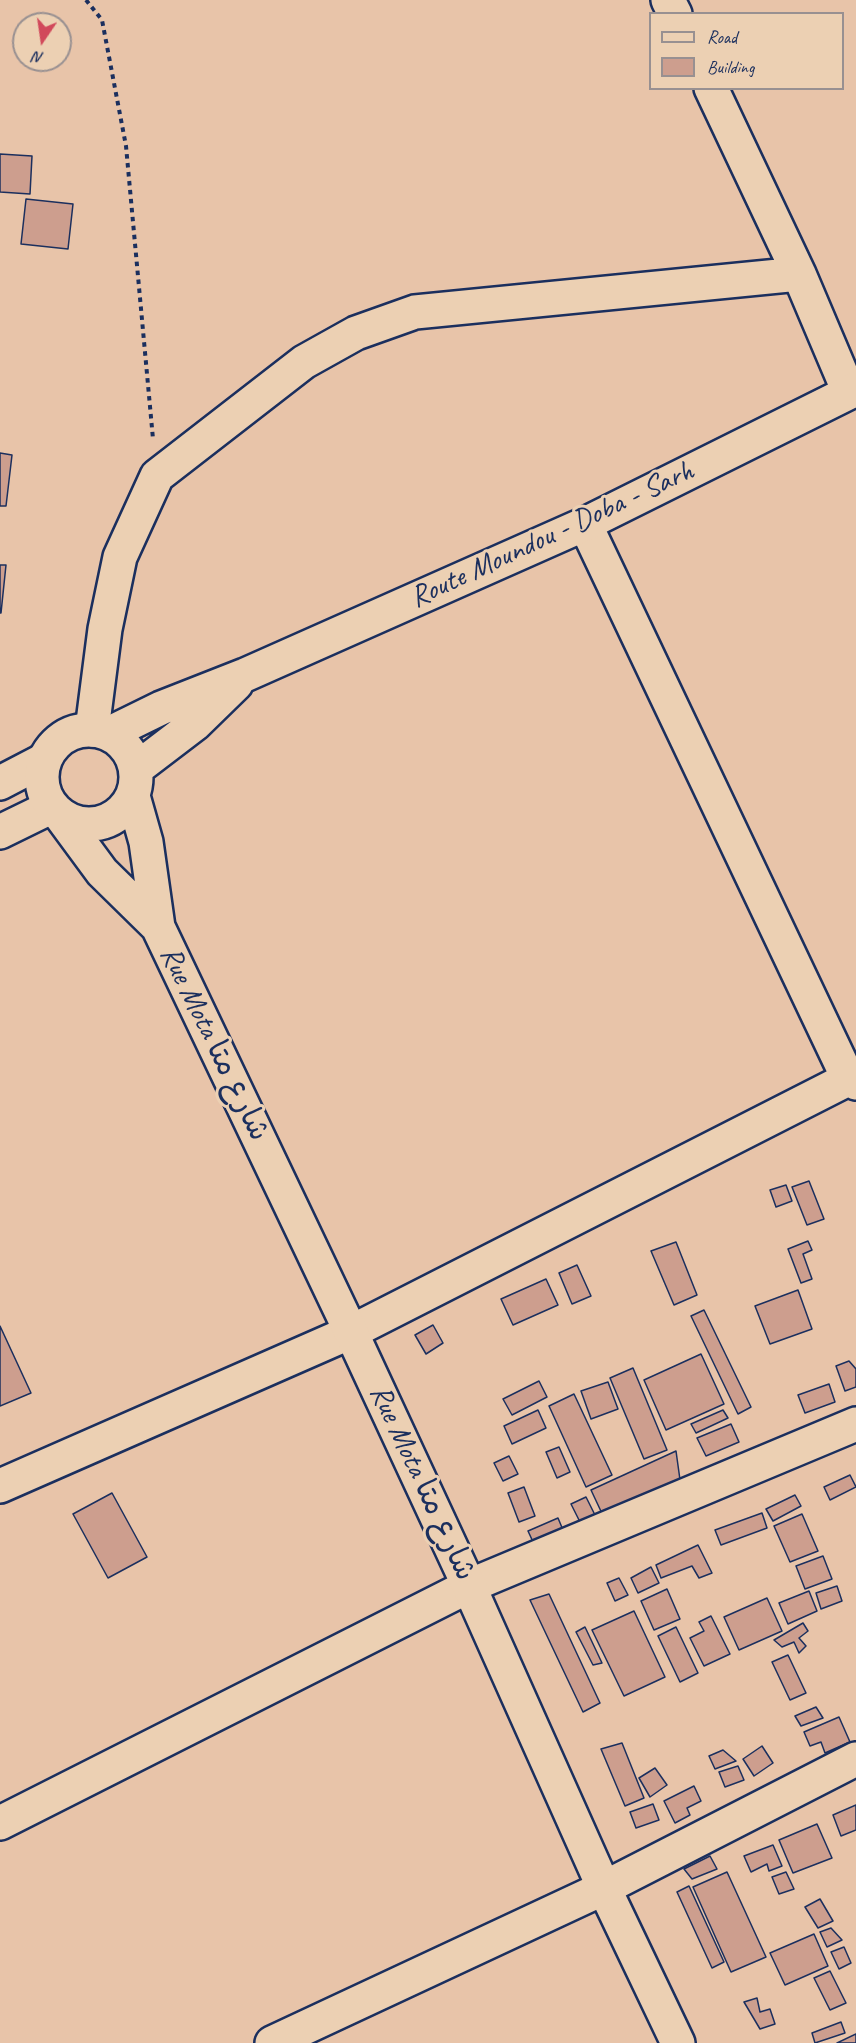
<!DOCTYPE html>
<html>
<head>
<meta charset="utf-8">
<style>
	body { margin:0 }
	#map { position:relative; width:856px; height:2043px; overflow:hidden; background:#e8c4a9; font-family:Caveat,sans-serif }
	canvas { display:block }
	.legend { position:absolute; left:649px; top:12px; width:195px; height:78px; box-sizing:border-box; background:#ecd0b3; border:2px solid #989091; margin:0; padding:8px 10px; list-style:none; font-size:18px; color:#1b2f5e }
	.legend li { display:flex; align-items:center; gap:12px; height:30px }
	.legend b { width:30px; border:2px solid #989091 }
	.north { position:absolute; left:12px; top:12px; width:60px; height:60px; box-sizing:border-box; background:#ecd0b3; border:2px solid #989091; border-radius:50%; rotate:193deg; font-size:16px; font-weight:700; line-height:24px; text-align:center; color:#1b2f5e }
	.north::after { content:''; display:block; margin:auto; width:21px; height:27px; background:#d1495b; clip-path:polygon(50% 0,100% 100%,50% 72%,0 100%) }
</style>
</head>
<body>
<div id="map">
<canvas width="856" height="2043"></canvas>
<ul class="legend">
<li><b style="height:8px;background:#ecd0b3"></b>Road</li>
<li><b style="height:16px;background:#cd9e8e"></b>Building</li>
</ul>
<div class="north">N</div>
</div>
<script>
const ctx = document.querySelector('canvas').getContext('2d');
ctx.lineJoin = 'round';
function fillPath(path, color) {
  ctx.fillStyle = color;
  ctx.fill(path, 'evenodd');
}
function strokePath(path, color, width, dash) {
  ctx.strokeStyle = color;
  ctx.lineWidth = width;
  ctx.lineCap = dash ? 'butt' : 'round';
  ctx.setLineDash(dash || []);
  ctx.stroke(path);
}
function drawText(font, color, halo, rows, align = 'center') {
  ctx.font = font + ' Caveat,"Playpen Sans Arabic",sans-serif';
  ctx.lineWidth = 6;
  ctx.setLineDash([]);
  ctx.textBaseline = 'middle';
  ctx.strokeStyle = halo;
  ctx.fillStyle = color;
  for (const [text, x, y, turn = 0] of rows) {
    ctx.save();
    ctx.translate(x, y);
    ctx.rotate((+turn || 0) * Math.PI / 180);
    ctx.textAlign = isNaN(turn) ? turn : align;
    if (halo) ctx.strokeText(text, 0, 0);
    ctx.fillText(text, 0, 0);
    ctx.restore();
  }
}
const building = new Path2D(`
	M0,154L32,156L30,194L0,192Z
	M26,199L73,204L68,249L21,244Z
	M0,453L12,455L6,506H0Z
	M0,565H6L1,613H0Z
	M809,1181L824,1219L807,1225L792,1187Z
	M786,1185L792,1201L776,1207L770,1190Z
	M808,1241L812,1250L803,1254L812,1279L801,1283L788,1249Z
	M676,1242L697,1295L674,1305L651,1251Z
	M577,1265L591,1296L572,1304L559,1273Z
	M546,1279L558,1305L513,1325L501,1299Z
	M798,1290L812,1329L770,1344L755,1306Z
	M704,1310L751,1407L738,1414L691,1316Z
	M433,1325L443,1343L426,1354L415,1335Z
	M0,1326L31,1393L0,1406Z
	M701,1354L724,1404L666,1430L644,1380Z
	M849,1361L856,1369V1387L845,1391L836,1366Z
	M633,1368L667,1450L644,1459L610,1378Z
	M539,1381L547,1397L512,1415L503,1399Z
	M608,1382L618,1409L591,1419L581,1391Z
	M829,1384L835,1402L805,1413L798,1395Z
	M574,1394L612,1475L586,1487L549,1406Z
	M538,1410L546,1428L512,1444L504,1426Z
	M723,1410L728,1418L696,1433L691,1424Z
	M731,1424L739,1442L706,1456L697,1438Z
	M559,1447L570,1472L557,1478L546,1452Z
	M676,1451L681,1487L606,1522L591,1490Z
	M509,1456L518,1474L503,1481L494,1463Z
	M850,1475L856,1487L830,1500L824,1487Z
	M524,1487L535,1516L519,1522L508,1493Z
	M112,1493L147,1557L108,1578L73,1514Z
	M795,1495L801,1506L773,1521L766,1509Z
	M586,1497L595,1515L580,1522L571,1504Z
	M762,1513L767,1528L721,1545L715,1530Z
	M802,1514L818,1551L790,1562L774,1526Z
	M558,1518L563,1530L534,1544L528,1531Z
	M698,1545L712,1573L699,1578L692,1566L661,1578L656,1565Z
	M823,1556L832,1579L805,1589L796,1566Z
	M651,1567L659,1583L638,1593L631,1578Z
	M619,1578L628,1595L615,1601L607,1583Z
	M837,1586L842,1601L821,1609L816,1593Z
	M667,1589L680,1619L654,1630L641,1601Z
	M809,1591L817,1611L788,1624L779,1603Z
	M549,1594L600,1703L583,1712L530,1600Z
	M767,1598L782,1631L739,1650L724,1617Z
	M634,1611L665,1677L624,1696L592,1630Z
	M711,1616L730,1654L704,1666L690,1638L704,1631L699,1622Z
	M803,1623L808,1631L799,1638L806,1646L799,1653L794,1642L782,1647L774,1640Z
	M585,1627L602,1663L593,1665L576,1632Z
	M676,1627L698,1673L680,1682L658,1636Z
	M788,1655L806,1693L790,1700L772,1662Z
	M816,1707L823,1718L801,1726L795,1716Z
	M839,1717L850,1742L825,1753L821,1742L810,1746L804,1732Z
	M622,1743L644,1798L625,1806L601,1749Z
	M762,1746L773,1763L754,1776L743,1759Z
	M723,1750L736,1761L715,1769L709,1756Z
	M738,1766L744,1780L725,1787L719,1772Z
	M655,1768L667,1785L650,1797L639,1778Z
	M694,1786L701,1801L687,1808L690,1815L675,1823L664,1801Z
	M653,1804L659,1820L636,1828L630,1812Z
	M856,1805V1830L841,1836L833,1815Z
	M817,1824L832,1858L793,1873L779,1840Z
	M773,1845L782,1866L769,1871L767,1864L751,1872L744,1856Z
	M710,1856L717,1869L692,1879L684,1869Z
	M727,1872L766,1957L731,1972L693,1887Z
	M786,1872L794,1889L779,1894L772,1877Z
	M689,1886L724,1962L712,1968L677,1892Z
	M820,1899L833,1921L818,1928L805,1907Z
	M831,1928L842,1940L827,1947L820,1932Z
	M814,1934L828,1966L785,1985L770,1953Z
	M844,1947L851,1963L839,1969L831,1952Z
	M830,1971L846,2003L830,2010L814,1978Z
	M757,1998L760,2012L770,2009L775,2024L760,2029L744,2002Z
	M841,2022L845,2033L815,2043L812,2033Z
	M856,2034V2043H837Z`);
const path = new Path2D(`
	M86,0L102,20L126,146L153,439`);
const minor = new Path2D(`
	M668,0L675,14
	M711,88L799,274L849,392
	M585,524L848,1078L856,1083
	M92,730L105,629L120,557L157,476L304,362L356,333L415,312L799,274
	M0,1486L351,1332L856,1075
	M0,1823L469,1586L856,1424
	M272,2043L604,1888L856,1759`);
const major = new Path2D(`
	M0,783L44,760
	M0,832L51,807`);
const highway = new Path2D(`
	M42 777a47 47 0 1 1 94 0a47 47 0 1 1-94 0Z
	M108,734L161,708L245,675L585,524L856,389
	M136,769L195,724L236,684
	M133,796L146,842L158,927L351,1332L469,1586L604,1888L678,2043
	M60,815L102,872L158,927`);
const streetNames = [
	["Route Moundou - Doba - Sarh",552,535,-25],
	["Rue Mota شارع متا",214,1044,64],
	["Rue Mota شارع متا",422,1483,65]
];
fillPath(building, '#cd9e8e');
strokePath(building, '#1b2f5e', 1.5);
strokePath(minor, '#1b2f5e', 38);
strokePath(major, '#1b2f5e', 38);
strokePath(highway, '#1b2f5e', 38);
strokePath(path, '#1b2f5e', 4, [4.5, 4.5]);
strokePath(minor, '#ecd0b3', 33);
strokePath(major, '#ecd0b3', 33);
strokePath(highway, '#ecd0b3', 33);
drawText('30px', '#1b2f5e', '#ecd0b3', streetNames);
</script>
</body>
</html>
